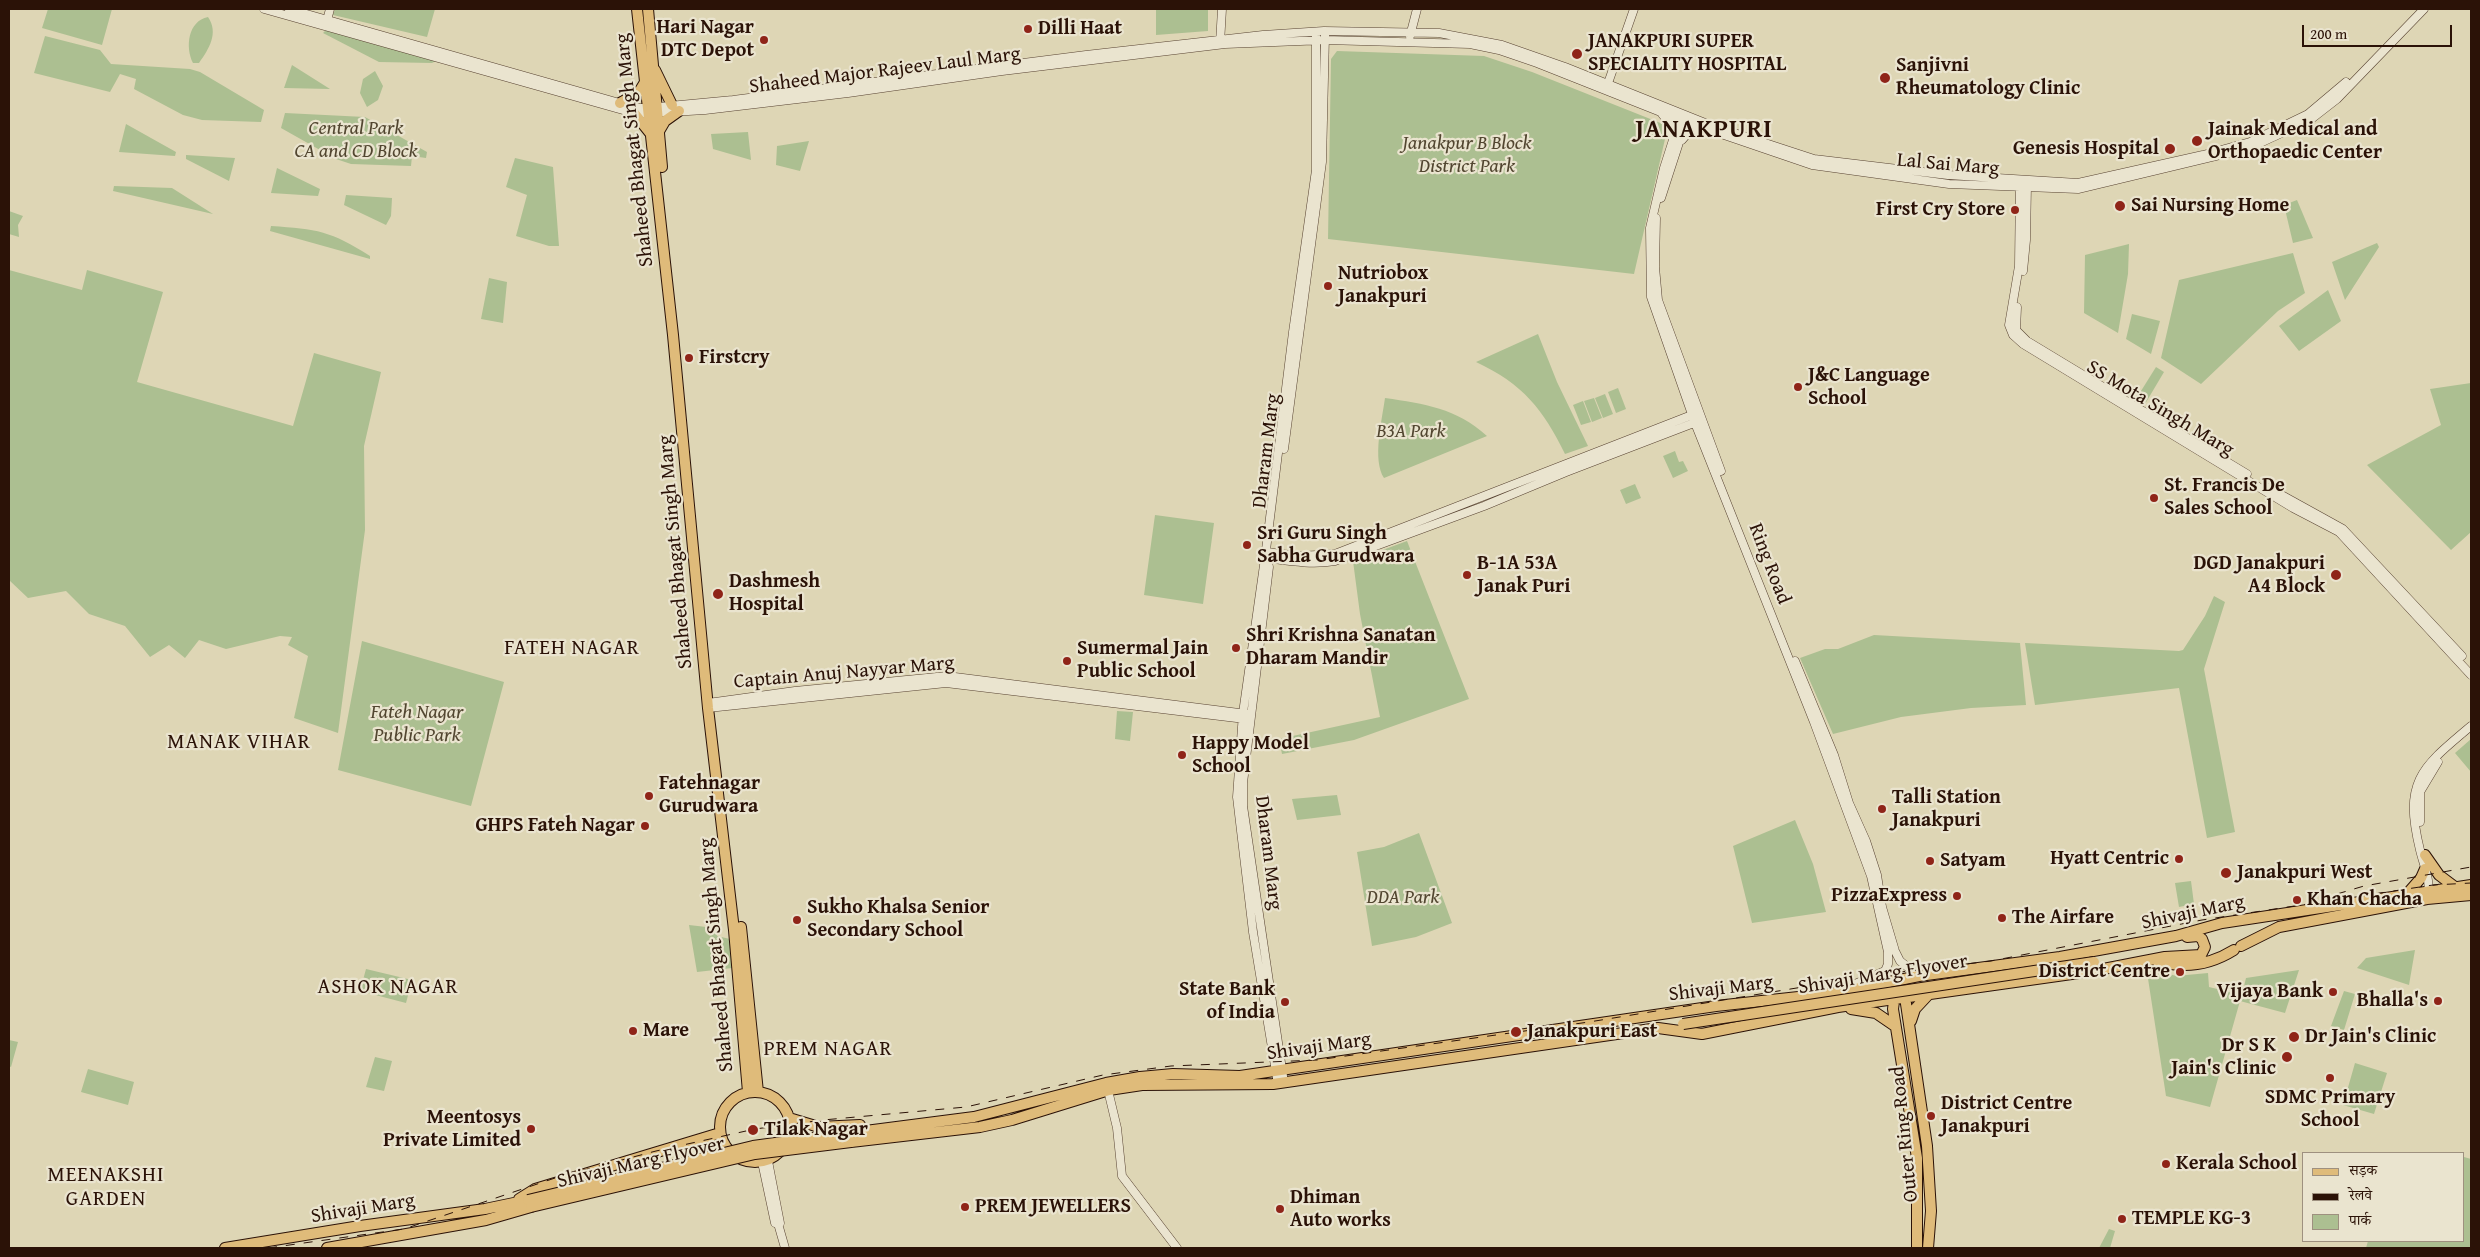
<!DOCTYPE html>
<html>
<head>
<meta charset="utf-8">
<style>
	body { margin:0 }
	#map { position:relative; width:2480px; height:1257px; overflow:hidden; background:#ded6b5; font-family:"Gentium Book Plus","Noto Serif Devanagari",serif }
	canvas { display:block }
	.frame { position:absolute; inset:0; border:10px solid #2b1207; pointer-events:none }
	.legend { position:absolute; left:2302px; top:1152px; width:162px; height:90px; box-sizing:border-box; background:#eae4cf; border:1px solid #9e907f; margin:0; padding:6px 9px; list-style:none; font-size:15px; color:#2b1207 }
	.legend li { display:flex; align-items:center; gap:10px; height:25px }
	.legend b { width:25px; border:1px solid #9e907f }
	.scale { position:absolute; left:2302px; top:25px; width:150px; height:22px; box-sizing:border-box; border:2px solid #2b1207; border-top:0; padding-left:6px; font-size:15px; line-height:18px; white-space:nowrap; color:#2b1207; -webkit-text-stroke:4px #eae4cf; paint-order:stroke }
</style>
</head>
<body>
<div id="map">
<canvas width="2480" height="1257"></canvas>
<div class="frame"></div>
<ul class="legend">
<li><b style="height:6px;background:#dfbb7a"></b>सड़क</li>
<li><b style="height:6px;background:#2b1207"></b>रेलवे</li>
<li><b style="height:14px;background:#acbf91"></b>पार्क</li>
</ul>
<div class="scale">200 m</div>
</div>
<script>
const ctx = document.querySelector('canvas').getContext('2d');
ctx.lineJoin = 'round';
function fillPath(path, color) {
  ctx.fillStyle = color;
  ctx.fill(path, 'evenodd');
}
function strokePath(path, color, width, dash) {
  ctx.strokeStyle = color;
  ctx.lineWidth = width;
  ctx.lineCap = dash ? 'butt' : 'round';
  ctx.setLineDash(dash || []);
  ctx.stroke(path);
}
function drawText(font, color, halo, rows, align = 'center') {
  ctx.font = font + ' "Gentium Book Plus",serif';
  ctx.lineWidth = 4.5;
  ctx.setLineDash([]);
  ctx.textBaseline = 'middle';
  ctx.strokeStyle = halo;
  ctx.fillStyle = color;
  for (const [text, x, y, turn = 0] of rows) {
    ctx.save();
    ctx.translate(x, y);
    ctx.rotate((+turn || 0) * Math.PI / 180);
    ctx.textAlign = isNaN(turn) ? turn : align;
    if (halo) ctx.strokeText(text, 0, 0);
    ctx.fillText(text, 0, 0);
    ctx.restore();
  }
}
const green = new Path2D(`
	M48,9H112L102,45L42,28Z
	M335,9H435L427,37L333,15Z
	M1156,9H1208V31L1156,35Z
	M208,17C219,33 209,49 199,63H193C185,47 188,21 208,17Z
	M326,30L436,61L432,63L379,62L323,33Z
	M45,36L100,50L111,64L190,69L200,72L264,110L261,122L202,120L183,115L134,89L136,79L120,74L110,92L34,73Z
	M1337,51L1484,56L1532,72L1668,126L1634,274L1328,239L1331,59Z
	M292,65L330,89L284,88Z
	M375,71L383,86L378,100L367,107L360,93L363,79Z
	M285,113L365,117L427,152L426,158L412,156L411,166L351,164L336,159L281,128Z
	M126,124L176,152L175,156L119,152Z
	M748,132L751,160L713,149L711,134Z
	M809,141L800,171L776,165L777,146Z
	M186,155L235,158L229,181L186,159Z
	M515,158L553,167L559,246H549L516,236L527,195L506,187Z
	M277,168L320,189L318,196L271,193Z
	M114,186L172,188L213,214L113,191Z
	M346,195L392,198L391,216L386,225L344,205Z
	M2297,200L2313,238L2293,243L2284,205Z
	M9,211L23,216L18,225L19,237L9,234Z
	M271,226C317,229 331,231 370,256V259L270,231Z
	M2377,243L2379,247L2345,300L2332,262Z
	M2129,244L2128,274L2118,333L2084,313L2085,255Z
	M2293,253L2305,293L2278,311L2201,384L2161,358L2179,280Z
	M9,270L82,290L87,270L163,292L137,382L293,426L314,353L381,372L364,446L365,530L338,733L294,718L308,656L288,645L292,637L280,636L226,649L199,640L185,658L169,645L150,657L125,626L89,614L66,591L28,598L9,580Z
	M489,278L507,282L503,323L481,319Z
	M2328,290L2341,321L2299,351L2279,326Z
	M2132,314L2160,321L2151,354L2126,339Z
	M1538,334L1557,382L1588,446L1565,454C1543,409 1523,384 1476,362Z
	M2156,367L2164,372L2145,404L2136,399Z
	M2471,383V532L2451,550L2367,465L2441,425L2430,389Z
	M1618,388L1626,409L1616,413L1608,392Z
	M1605,394L1613,414L1603,418L1595,398Z
	M1385,398C1425,404 1456,408 1487,436L1384,478C1372,460 1382,420 1385,398Z
	M1594,398L1602,418L1592,422L1584,401Z
	M1583,401L1591,422L1581,425L1573,405Z
	M1675,451L1679,462L1683,461L1688,471L1673,478L1663,456Z
	M1635,484L1641,498L1626,504L1620,490Z
	M1155,515L1214,523L1203,604L1144,595Z
	M1407,541L1469,699L1354,740L1282,754L1279,739L1380,717L1360,614L1353,561Z
	M2214,596L2225,602L2204,669L2235,832L2207,838L2179,688L2035,705L2025,643L2179,651L2183,650L2205,616Z
	M1874,635L2020,643L2026,705L1971,708L1901,717L1833,734L1800,658L1825,649H1838Z
	M362,641L504,682L471,806L338,770Z
	M1117,711L1133,712L1130,741L1115,739Z
	M2471,739V772L2455,753Z
	M1337,795L1341,815L1297,820L1292,799Z
	M1795,820L1813,864L1826,912L1752,923L1733,846Z
	M1419,833L1452,923L1416,937L1372,946L1357,852L1384,847Z
	M2191,881L2194,904L2179,907L2175,883Z
	M689,925L715,928L717,936L730,939L732,968L697,972Z
	M2415,950L2409,985L2357,968L2366,958Z
	M366,969L412,980L406,1003L360,991Z
	M2157,970L2176,976L2208,973L2209,987L2242,995L2246,978L2299,970L2285,1013L2240,1001L2210,1107L2166,1096L2147,972Z
	M2344,991L2355,994L2344,1030L2331,1026Z
	M9,1040L18,1042L11,1067L9,1066Z
	M375,1057L392,1061L384,1091L366,1087Z
	M2355,1063L2387,1073L2374,1114L2343,1105Z
	M88,1069L134,1082L128,1105L81,1092Z
	M2464,1157L2471,1159V1248H2366L2368,1241H2464Z
	M2109,1229L2115,1231L2110,1248H2099Z`);
const minor = new Path2D(`
	M264,9L637,114L705,110L848,93L1002,71L1225,44L1325,40L1470,44L1499,50L1537,63L1686,122L1812,165L1949,184L2078,189L2249,148L2310,120L2337,99L2424,9
	M289,9L581,92L637,108H648L733,100L1086,55L1263,35L1324,31L1439,33L1502,45L1565,67L1710,125L1814,159L1948,175L2078,183L2203,155L2250,142L2308,114L2346,82
	M326,24L330,9
	M1410,36L1417,9
	M1220,43L1222,9
	M1606,89L1634,9
	M1662,114L1671,125L1672,137
	M1681,115L1664,168L1650,228L1651,297L1695,423L1814,722L1871,876L1888,952V964L1885,971L1846,988
	M1682,140L1688,133L1706,130
	M2020,183L2019,266L2009,325L2013,335L2023,344L2293,508L2339,532L2471,675
	M1661,198L1687,118
	M1656,218L1655,267L1658,300L1721,471
	M2023,271L2026,240L2027,185
	M2017,307L2016,330L2027,341L2247,474
	M1284,449L1322,162L1325,35
	M2267,487L2343,529L2462,656
	M1266,552L1299,556L1335,554L1697,413
	M1265,558C1289,561 1312,565 1335,561L1484,506L1566,472L1699,421
	M1269,567L1243,783V806L1284,1083
	M1795,661L1834,755L1849,803L1866,841L1877,875L1882,907L1895,951L1900,961L1919,976
	M708,703L795,691L947,676L1247,714
	M708,708L946,683L1245,719
	M2420,822V792L2438,762
	M2428,895C2431,881 2423,863 2420,850C2403,781 2421,768 2471,726
	M1278,1084L1253,932L1237,797L1243,713L1265,558L1293,332L1316,170V36
	M1107,1086L1117,1128L1122,1176L1177,1248
	M768,1161L780,1223
	M762,1162L775,1223
	M779,1227L785,1248`);
const major = new Path2D(`
	M637,9L673,335L708,708L734,930L748,1092
	M648,9L662,167
	M655,70L672,105
	M620,103L639,92L645,82
	M634,113L650,133
	M658,133L665,121L679,111
	M2425,855L2439,875L2455,887
	M2407,894L2421,878L2425,869
	M741,927L758,1092
	M2241,946L2279,927L2427,899L2471,895
	M2157,961C2184,969 2210,965 2234,950
	M1895,994L1893,1009L1917,1158V1248
	M1905,997L1927,1146L1931,1211L1928,1248
	M1851,1009L1876,1013L1895,1026
	M1911,1021L1915,1009L1929,994
	M720 1127a35 35 0 1 1 70 0a35 35 0 1 1-70 0Z
	M789,1118L819,1127L860,1125
	M850,1133L974,1117L1106,1083L1140,1077L1173,1074L1240,1076L1716,1006L1835,993L1919,976L2060,957L2176,936L2222,923L2471,885
	M851,1142L980,1127L1012,1120L1109,1090L1142,1085L1273,1084L1658,1028L1702,1034L1838,1007L2093,971L2165,957L2201,955L2205,947L2202,939L2198,936L2187,937
	M519,1199L535,1189L720,1133
	M225,1248L360,1226L485,1209L528,1200
	M327,1248L486,1220L531,1207`);
const rail = new Path2D(`
	M2337,894L2364,886L2471,867
	M268,1248L404,1229L561,1176L656,1151L755,1129L823,1120L966,1107L1103,1075L1171,1066L1317,1060L1589,1022L1876,975L1991,961L2202,920L2433,885L2471,883`);
const majorBridge = new Path2D(`
	M1683,1024L2094,962
	M528,1200L753,1146L850,1133
	M531,1207L755,1154L851,1142`);
const markers = [
	[1028,29,5,"#8f2418"],
	[764,40,5,"#8f2418"],
	[1577,54,6,"#8f2418"],
	[1885,78,6,"#8f2418"],
	[2197,141,6,"#8f2418"],
	[2170,149,6,"#8f2418"],
	[2120,206,6,"#8f2418"],
	[2015,210,5,"#8f2418"],
	[1328,286,5,"#8f2418"],
	[689,358,5,"#8f2418"],
	[1798,387,5,"#8f2418"],
	[2154,498,5,"#8f2418"],
	[1247,545,5,"#8f2418"],
	[1467,575,5,"#8f2418"],
	[2336,575,6,"#8f2418"],
	[718,594,6,"#8f2418"],
	[1236,648,5,"#8f2418"],
	[1067,661,5,"#8f2418"],
	[1182,755,5,"#8f2418"],
	[649,796,5,"#8f2418"],
	[1882,809,5,"#8f2418"],
	[645,826,5,"#8f2418"],
	[2179,859,5,"#8f2418"],
	[1930,861,5,"#8f2418"],
	[2226,873,6,"#8f2418"],
	[1957,896,5,"#8f2418"],
	[2297,900,5,"#8f2418"],
	[2002,918,5,"#8f2418"],
	[797,920,5,"#8f2418"],
	[2180,972,5,"#8f2418"],
	[2333,992,5,"#8f2418"],
	[2438,1001,5,"#8f2418"],
	[1285,1002,5,"#8f2418"],
	[633,1031,5,"#8f2418"],
	[1516,1032,6,"#8f2418"],
	[2294,1037,6,"#8f2418"],
	[2287,1057,6,"#8f2418"],
	[2330,1078,5,"#8f2418"],
	[1931,1116,5,"#8f2418"],
	[531,1129,5,"#8f2418"],
	[753,1130,6,"#8f2418"],
	[2166,1164,5,"#8f2418"],
	[965,1207,5,"#8f2418"],
	[1280,1209,5,"#8f2418"],
	[2122,1219,5,"#8f2418"]
];
const poiNames = [
	["Hari Nagar",754,28,"right"],
	["DTC Depot",754,51,"right"],
	["Dilli Haat",1038,29],
	["JANAKPURI SUPER",1588,42],
	["SPECIALITY HOSPITAL",1588,65],
	["Sanjivni",1896,66],
	["Rheumatology Clinic",1896,89],
	["Jainak Medical and",2208,130],
	["Orthopaedic Center",2208,153],
	["Genesis Hospital",2159,149,"right"],
	["Sai Nursing Home",2131,206],
	["First Cry Store",2005,210,"right"],
	["Nutriobox",1338,274],
	["Janakpuri",1338,297],
	["Firstcry",699,358],
	["J&C Language",1808,376],
	["School",1808,399],
	["St. Francis De",2164,486],
	["Sales School",2164,509],
	["Sri Guru Singh",1257,534],
	["Sabha Gurudwara",1257,557],
	["B-1A 53A",1477,564],
	["Janak Puri",1477,587],
	["DGD Janakpuri",2325,564,"right"],
	["A4 Block",2325,587,"right"],
	["Dashmesh",729,582],
	["Hospital",729,605],
	["Shri Krishna Sanatan",1246,636],
	["Dharam Mandir",1246,659],
	["Sumermal Jain",1077,649],
	["Public School",1077,672],
	["Happy Model",1192,744],
	["School",1192,767],
	["Fatehnagar",659,784],
	["Gurudwara",659,807],
	["Talli Station",1892,798],
	["Janakpuri",1892,821],
	["GHPS Fateh Nagar",635,826,"right"],
	["Hyatt Centric",2169,859,"right"],
	["Satyam",1940,861],
	["Janakpuri West",2237,873],
	["PizzaExpress",1947,896,"right"],
	["Khan Chacha",2307,900],
	["Sukho Khalsa Senior",807,908],
	["Secondary School",807,931],
	["The Airfare",2012,918],
	["District Centre",2170,972,"right"],
	["State Bank",1275,990,"right"],
	["of India",1275,1013,"right"],
	["Vijaya Bank",2323,992,"right"],
	["Bhalla's",2428,1001,"right"],
	["Mare",643,1031],
	["Janakpuri East",1527,1032],
	["Dr Jain's Clinic",2305,1037],
	["Dr S K",2276,1046,"right"],
	["Jain's Clinic",2276,1069,"right"],
	["SDMC Primary",2330,1098,"center"],
	["School",2330,1121,"center"],
	["District Centre",1941,1104],
	["Janakpuri",1941,1127],
	["Meentosys",521,1118,"right"],
	["Private Limited",521,1141,"right"],
	["Tilak Nagar",764,1130],
	["Kerala School",2176,1164],
	["Dhiman",1290,1198],
	["Auto works",1290,1221],
	["PREM JEWELLERS",975,1207],
	["TEMPLE KG-3",2132,1219]
];
const streetNames = [
	["Shaheed Major Rajeev Laul Marg",885,71,-7],
	["Shaheed Bhagat Singh Marg",635,150,-96],
	["Lal Sai Marg",1948,165,5],
	["SS Mota Singh Marg",2160,409,31],
	["Dharam Marg",1267,451,-83],
	["Shaheed Bhagat Singh Marg",676,552,-95],
	["Ring Road",1769,564,69],
	["Captain Anuj Nayyar Marg",844,673,-5],
	["Dharam Marg",1268,853,83],
	["Shivaji Marg",2193,913,-12],
	["Shaheed Bhagat Singh Marg",717,955,-95],
	["Shivaji Marg Flyover",1883,975,-9],
	["Shivaji Marg",1721,989,-7],
	["Shivaji Marg",1319,1047,-8],
	["Outer Ring Road",1905,1134,-96],
	["Shivaji Marg Flyover",641,1163,-13],
	["Shivaji Marg",363,1209,-9]
];
const parkNames = [
	["Central Park",356,129],
	["CA and CD Block",356,152],
	["Janakpur B Block",1467,144],
	["District Park",1467,167],
	["B3A Park",1411,432],
	["Fateh Nagar",417,713],
	["Public Park",417,736],
	["DDA Park",1403,898]
];
const neighbourhoodNames = [
	["FATEH NAGAR",572,649],
	["MANAK VIHAR",239,743],
	["ASHOK NAGAR",388,988],
	["PREM NAGAR",828,1050],
	["MEENAKSHI",106,1176],
	["GARDEN",106,1200]
];
const districtNames = [
	["JANAKPURI",1704,131]
];
fillPath(green, '#acbf91');
strokePath(minor, '#584332', 9);
strokePath(major, '#2b1207', 12);
strokePath(minor, '#eae4cf', 8);
strokePath(major, '#dfbb7a', 10);
strokePath(rail, '#2b1207', 1, [9, 9]);
strokePath(majorBridge, '#2b1207', 12, []);
strokePath(majorBridge, '#dfbb7a', 10);
for (const [x, y, r, color] of markers) {
  const dot = new Path2D();
  dot.arc(x, y, r, 0, 2 * Math.PI);
  ctx.fillStyle = color;
  ctx.fill(dot);
  strokePath(dot, '#eae4cf', 2);
}
drawText('bold 20px', '#2b1207', '#eae4cf', poiNames, 'left');
drawText('20px', '#2b1207', '#eae4cf', streetNames);
drawText('italic 20px', '#524630', '#eae4cf', parkNames);
ctx.letterSpacing = '1px';
drawText('21px', '#2b1207', '#eae4cf', neighbourhoodNames);
ctx.letterSpacing = '0px';
ctx.letterSpacing = '1px';
drawText('bold 25px', '#2b1207', '#eae4cf', districtNames);
ctx.letterSpacing = '0px';
</script>
</body>
</html>
